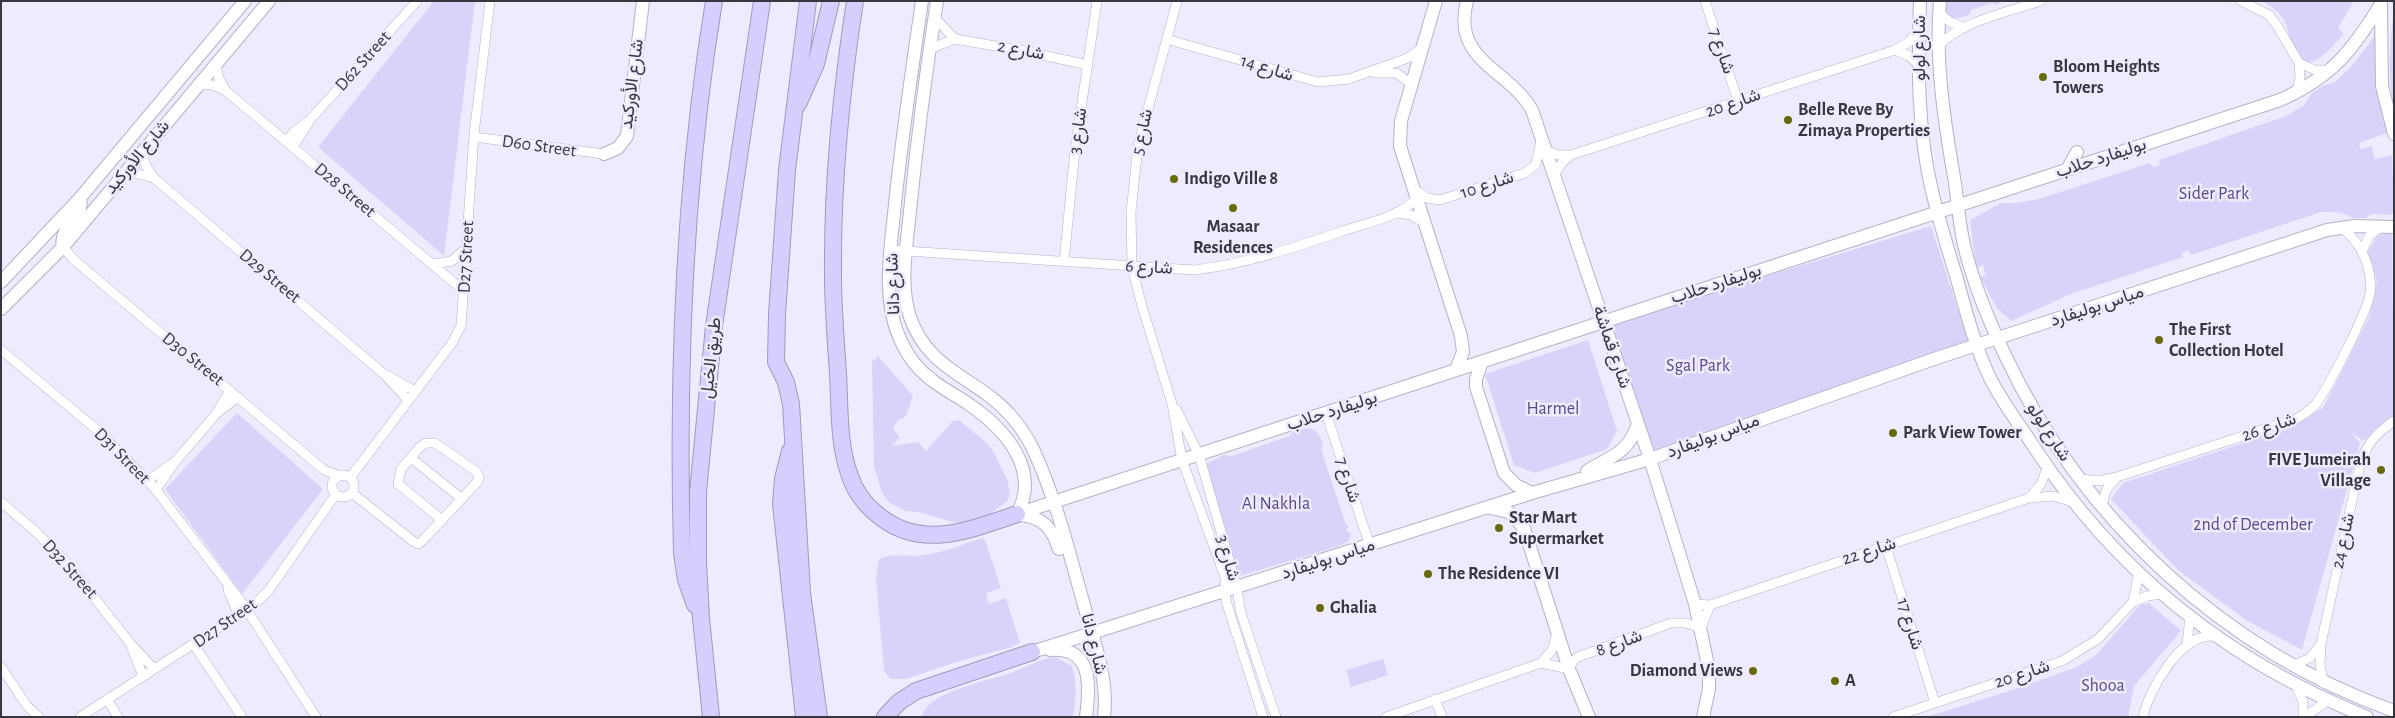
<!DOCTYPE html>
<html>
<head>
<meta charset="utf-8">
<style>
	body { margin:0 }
	#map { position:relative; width:2395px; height:718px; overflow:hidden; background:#eeebfe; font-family:"Alegreya Sans",sans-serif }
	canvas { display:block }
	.frame { position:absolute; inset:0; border:2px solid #383740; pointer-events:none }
</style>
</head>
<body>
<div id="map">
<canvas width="2395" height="718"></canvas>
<div class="frame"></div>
</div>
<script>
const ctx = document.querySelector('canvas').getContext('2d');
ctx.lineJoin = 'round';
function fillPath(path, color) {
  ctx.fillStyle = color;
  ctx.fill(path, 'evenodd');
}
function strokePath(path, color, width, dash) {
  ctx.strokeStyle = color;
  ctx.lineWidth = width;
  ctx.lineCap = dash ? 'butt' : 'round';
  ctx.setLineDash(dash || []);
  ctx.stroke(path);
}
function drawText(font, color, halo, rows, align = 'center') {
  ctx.font = font + ' "Alegreya Sans",Vazirmatn,sans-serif';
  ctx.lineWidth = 5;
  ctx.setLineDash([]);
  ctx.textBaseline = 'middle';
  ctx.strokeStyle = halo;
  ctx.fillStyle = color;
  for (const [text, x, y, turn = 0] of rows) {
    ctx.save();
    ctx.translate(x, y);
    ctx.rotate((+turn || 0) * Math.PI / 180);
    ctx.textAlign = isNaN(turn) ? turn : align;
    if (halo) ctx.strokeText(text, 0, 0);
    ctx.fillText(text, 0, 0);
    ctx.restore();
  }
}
const green = new Path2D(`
	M434,1H475L444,256L318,147Z
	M1939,1H2001L1998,5L1992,3L1971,10L1969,15C1958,19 1953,20 1942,13Z
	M2263,1H2354L2338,28L2344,34C2332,47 2307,80 2293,50C2289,41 2289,29 2284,20C2279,12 2270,6 2263,1Z
	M2394,13V112C2388,78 2389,46 2394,13Z
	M2377,33L2375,70L2387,133L2359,143L2361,150L2371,146L2375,159L2392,155L2394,212L2390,215L2372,214L2365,218H2352C2343,211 2332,212 2321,212L2191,255L2189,250L2181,253L2183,257L2071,294L2011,321L1997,308L1980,277L1986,275L1983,265L1976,268L1970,220L2001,203H2016L2039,199L2150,163L2153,167L2160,165L2159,160L2286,116L2304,105L2312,93L2323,86L2335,82L2352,66Z
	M1931,226L1968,341L1652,451L1609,324Z
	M2392,232L2394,416L2363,441L2350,431L2360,443L2302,650L2246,620L2178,570L2111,499L2123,483L2285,429L2323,408L2369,318L2377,281L2367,253L2377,236Z
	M1588,340L1617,431L1607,449L1535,473L1514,465L1485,374Z
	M878,356L913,396L906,416L898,420L893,428L900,438L891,446L918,442L926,451L953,421L959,420L988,444L995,454L1007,480L1010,492L1008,500L989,515L964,523L953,522L919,512L906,511L890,503L882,493L874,466L872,362Z
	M237,413L323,489L242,594L165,489Z
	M1309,428C1319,431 1320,436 1323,446L1321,449L1346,525L1349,526L1346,531L1351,533L1349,541L1342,545L1240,576L1237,573L1207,467L1208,463L1224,455L1232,456L1289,436L1293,431Z
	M981,538L985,540L1001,588L986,593L989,604L1006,598L1020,643L1009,648L959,661L906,679H890L884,671L876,578L879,559C894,552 908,558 923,555C943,553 962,545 981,538Z
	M2149,603L2181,631L2134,686L2128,717H1927L2009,691L2077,667L2096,655L2140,605Z
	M1055,657L1072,666C1077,683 1076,699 1073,717H922C927,692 987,681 1008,674C1024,668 1039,659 1055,657Z
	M1383,659L1388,675L1351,687L1346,670Z`);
const street = new Path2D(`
	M1177,1L1138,146L1131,212L1132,267L1142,306L1172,404L1182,460L1225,577L1226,601L1263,717
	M1705,1L1738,101
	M2241,1L2269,15L2278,27L2299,63L2300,78L2297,92
	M1939,12L1950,22L1964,28
	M934,17L955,39
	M1166,39L1318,82L1349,79L1408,58L1422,48
	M1939,46C1961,21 2009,12 2040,1
	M929,49L955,39L1024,51L1088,65
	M1895,50L1909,56L1920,66
	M2299,63L2315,70H2330
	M216,65L219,79L226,91
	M1375,73H1397L1412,85
	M199,84L213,85L226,91L464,291
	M474,137L604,154
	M286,141L294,132L309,121L417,1
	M293,147L309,122
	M1545,150L1558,155H1571L1895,50L1909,42L1919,30
	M142,152L146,166L154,178L385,375L408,400
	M126,171L154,178
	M1554,176L1561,164L1571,155
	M1414,189L1427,198L1440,200L1525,173L1536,164L1541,141
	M1398,213L1411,215L1423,222
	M63,247L74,260L324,470L341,476
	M891,250L1194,270C1247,264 1296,247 1346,230C1370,222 1398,217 1416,199
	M2362,251L2369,236L2381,227
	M1064,262L1075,150L1097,1
	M433,264L452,261L466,248
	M1,350L102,434L156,490L243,604L316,717
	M388,376L415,391
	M1176,409L1199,455L1236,584L1241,613L1276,717
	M1326,413L1370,546
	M216,414L230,390
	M411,458L462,499
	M332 486a11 11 0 1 1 22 0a11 11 0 1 1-22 0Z
	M350,478L452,343L461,326L474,134L490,1
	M2080,479L2099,481L2117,477L2298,418C2304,414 2311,410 2316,404C2329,386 2366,315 2370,294C2373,270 2361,240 2341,228
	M147,481L173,463
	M156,490L175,462L216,414L238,397
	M352,493L414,542L418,544L421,542C440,522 459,502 478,481L479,478L477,472L435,443H426L420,447L401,469L398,484L442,520
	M2029,498L2041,484L2047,468
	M1,502L36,532L67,563L130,643L154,669
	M2102,506L2106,490L2117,477
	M1886,546L1935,703
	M228,590L239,616
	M2133,602L2139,572
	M1695,604L1710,605L2029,498L2053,496L2073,502
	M2187,644L2190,617
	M194,645L242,717
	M131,646L143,676
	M1541,663L1552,650L1557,633
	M2294,665L2310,658L2321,644
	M1,667L27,706L39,717
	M2323,683L2320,664L2321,644L2360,465C2366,444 2376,434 2394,421
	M2297,687L2303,702V717
	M107,699L118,717
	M1435,699L1442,717
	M80,717L255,604L269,590L336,494
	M1386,717L1541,663L1569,669L1573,661L1578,657L1671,623H1686L1701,628L1710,605
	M1893,717L2062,661L2098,639L2133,602L2147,596L2162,594
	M2143,717C2149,689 2181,633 2214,636
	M2305,717L2327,701`);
const secondary = new Path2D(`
	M922,1C912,69 902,136 895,204C891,247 881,298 900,339C907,355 918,370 932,380C944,390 958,396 970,405C1006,430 1041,470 1017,514
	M937,1C926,71 917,141 910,211C907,245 899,283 910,317C929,372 977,377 1011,416C1020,426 1027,437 1033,449C1055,496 1068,548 1082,598C1092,636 1109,677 1104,717
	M1436,1L1401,121L1400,146L1461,336L1463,352L1456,370
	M1467,1C1451,61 1509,69 1532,110L1650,459L1695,604L1709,670V689L1703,717
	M1920,1C1918,64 1917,129 1932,191C1939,221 1948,250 1957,279C1966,312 1975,346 1990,378C2002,402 2019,424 2034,447C2117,573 2227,661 2367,717
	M1940,1C1935,60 1944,120 1954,177C1958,201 1959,226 1965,249C1974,286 1989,321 2005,355C2082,519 2223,650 2394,711
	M2381,6L2382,86L2394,134
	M604,154L618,148L627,136L643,1
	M2067,170L2077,152
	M63,247C58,226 85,219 80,198
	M1,282L80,198L245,1
	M1,309L63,247L269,1
	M1482,362L1476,379V387L1504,473L1516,485L1532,493
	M1587,471C1611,456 1627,455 1638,424
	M1490,508L1509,512L1524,528L1569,669L1589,717
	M1017,514L2280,100C2332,77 2352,51 2381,4
	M1020,515C1043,517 1052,528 1059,549
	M1050,650C1093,646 1090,686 1086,717
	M1032,652L1532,493L1650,459L1934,359L2327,230L2355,226L2394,227`);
const highway = new Path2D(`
	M808,1L787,170L777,314L776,362L786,382L791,404L802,593L819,717
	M855,1C841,92 832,185 833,276C833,309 836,342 838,374C840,407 838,445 850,476C855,491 865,505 878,515C921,551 970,530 1017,514
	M798,104L816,64L831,1
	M790,451L783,479L781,504L804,717
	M695,605L686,580L682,553C677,369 684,183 714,1
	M711,717L701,618L698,563V492L714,326L762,1
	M885,717L899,702L916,691L1032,652`);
const markers = [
	[2043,77,5,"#676b0d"],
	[1788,120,5,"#676b0d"],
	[1174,179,5,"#676b0d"],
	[1233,208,5,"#676b0d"],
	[2159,340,5,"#676b0d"],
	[1893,433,5,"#676b0d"],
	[2381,470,5,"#676b0d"],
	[1499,528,5,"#676b0d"],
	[1428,574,5,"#676b0d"],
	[1320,608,5,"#676b0d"],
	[1753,671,5,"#676b0d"],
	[1835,681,5,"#676b0d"]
];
const streetNames = [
	["شارع لولو",1920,48,-90],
	["شارع 2",1021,50,11],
	["شارع 7",1722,51,71],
	["D62 Street",363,61,-48],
	["شارع 14",1267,68,17],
	["شارع الأوركيد",632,84,-83],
	["شارع 20",1733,103,-19],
	["شارع 3",1078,131,-82],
	["شارع 5",1142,132,-78],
	["D60 Street",539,146,8],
	["شارع الأوركيد",137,157,-50],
	["بوليفارد حلاب",2101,158,-18],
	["شارع 10",1487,185,-18],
	["D28 Street",345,190,40],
	["D27 Street",466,257,-87],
	["شارع 6",1149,267,3],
	["D29 Street",270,276,40],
	["شارع دانا",893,284,-92],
	["بوليفارد حلاب",1716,284,-18],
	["مياس بوليفارد",2097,306,-18],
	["شارع قماشة",1612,347,71],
	["طريق الخيل",711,358,-84],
	["D30 Street",193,359,39],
	["بوليفارد حلاب",1332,411,-18],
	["شارع 26",2269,427,-19],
	["شارع لولو",2049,432,57],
	["مياس بوليفارد",1713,436,-20],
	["D31 Street",122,456,45],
	["شارع 7",1348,480,72],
	["شارع 24",2343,541,-78],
	["شارع 22",1869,551,-18],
	["شارع 3",1228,558,74],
	["مياس بوليفارد",1328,559,-18],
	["D32 Street",70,569,48],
	["D27 Street",225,623,-35],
	["شارع 17",1910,624,73],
	["شارع 8",1619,643,-20],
	["شارع دانا",1094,644,76],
	["شارع 20",2022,674,-18]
];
const poiNames = [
	["Bloom Heights",2053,67],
	["Towers",2053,88],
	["Belle Reve By",1798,110],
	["Zimaya Properties",1798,131],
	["Indigo Ville 8",1184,179],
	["Masaar",1233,227,"center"],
	["Residences",1233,248,"center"],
	["The First",2169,330],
	["Collection Hotel",2169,351],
	["Park View Tower",1903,433],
	["FIVE Jumeirah",2371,460,"right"],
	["Village",2371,481,"right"],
	["Star Mart",1509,518],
	["Supermarket",1509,539],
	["The Residence VI",1438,574],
	["Ghalia",1330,608],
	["Diamond Views",1743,671,"right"],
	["A",1845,681]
];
const parkNames = [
	["Sider Park",2214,194],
	["Sgal Park",1698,366],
	["Harmel",1553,409],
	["Al Nakhla",1276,504],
	["2nd of December",2253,525],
	["Shooa",2103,686]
];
fillPath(green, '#d9d3f9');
strokePath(street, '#b5b2c8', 10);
strokePath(secondary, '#b5b2c8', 14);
strokePath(highway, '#9f9abb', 18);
strokePath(street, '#fff', 9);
strokePath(secondary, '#fff', 12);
strokePath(highway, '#d6cffd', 16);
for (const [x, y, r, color] of markers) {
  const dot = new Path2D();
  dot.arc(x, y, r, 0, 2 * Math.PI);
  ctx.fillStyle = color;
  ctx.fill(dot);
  strokePath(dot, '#eeebfe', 2);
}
drawText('18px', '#383740', '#eeebfe', streetNames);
drawText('bold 18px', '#383740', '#eeebfe', poiNames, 'left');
drawText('18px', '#594a89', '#eeebfe', parkNames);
</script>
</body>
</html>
